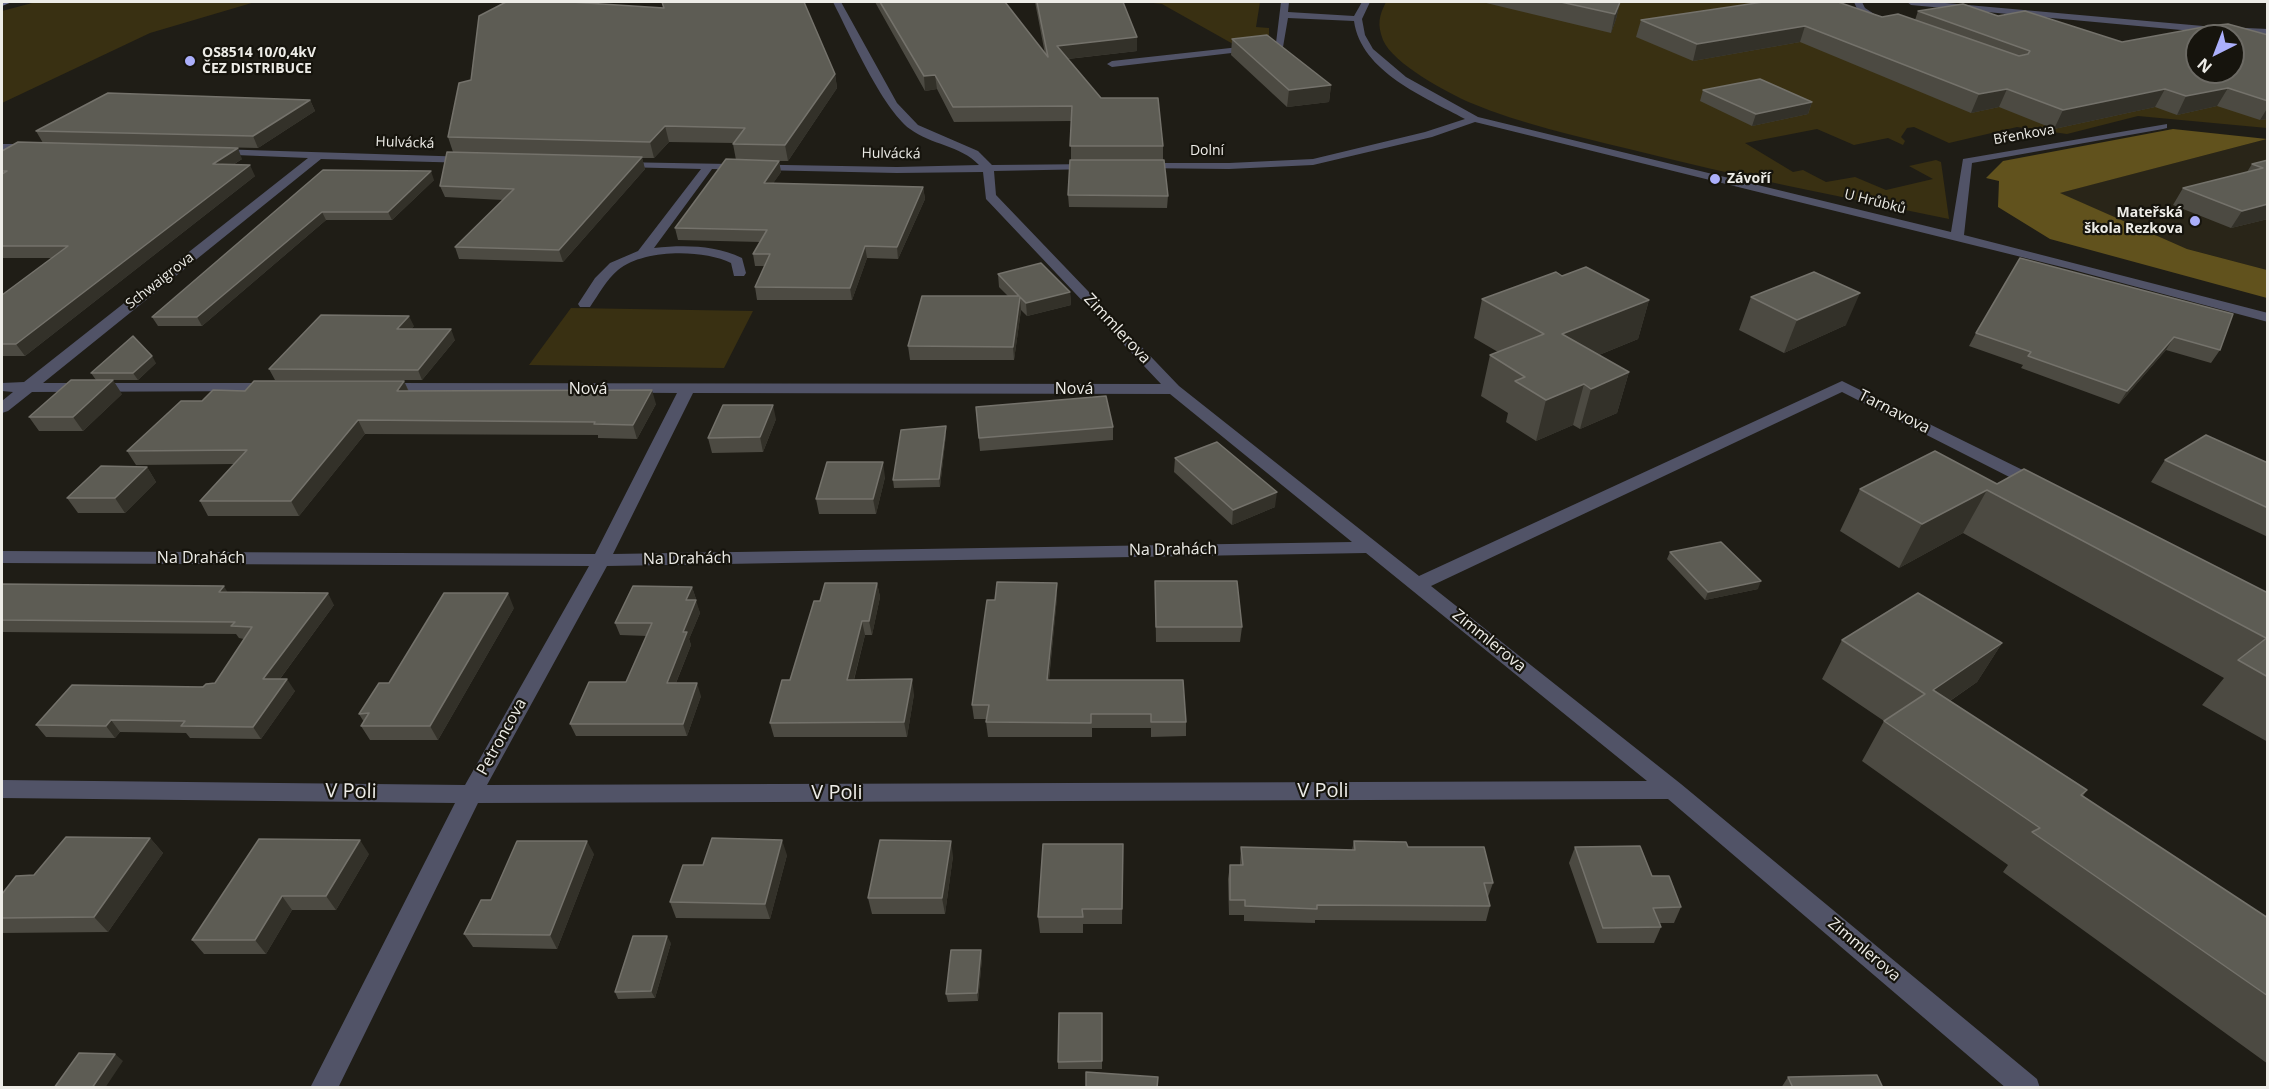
<!DOCTYPE html>
<html>
<head>
<meta charset="utf-8">
<style>
	body { margin:0 }
	#map { position:relative; width:2269px; height:1089px; overflow:hidden; background:#1f1d16; font-family:"Open Sans",sans-serif }
	canvas { display:block }
	.frame { position:absolute; inset:0; border:3px solid #edece7; pointer-events:none }
	.north { position:absolute; left:2185px; top:24px; width:60px; height:60px; box-sizing:border-box; background:#16140d; border:2px solid #6c6a64; border-radius:50%; rotate:222deg; font-size:16px; font-weight:700; line-height:24px; text-align:center; color:#edece7 }
	.north::after { content:''; display:block; margin:auto; width:21px; height:27px; background:#abaffb; clip-path:polygon(50% 0,100% 100%,50% 72%,0 100%) }
</style>
</head>
<body>
<div id="map">
<canvas width="2269" height="1089"></canvas>
<div class="frame"></div>
<div class="north">N</div>
</div>
<script>
const ctx = document.querySelector('canvas').getContext('2d');
ctx.lineJoin = 'round';
function fillPath(path, color) {
  ctx.fillStyle = color;
  ctx.fill(path, 'evenodd');
}
function strokePath(path, color, width, dash) {
  ctx.strokeStyle = color;
  ctx.lineWidth = width;
  ctx.lineCap = dash ? 'butt' : 'round';
  ctx.setLineDash(dash || []);
  ctx.stroke(path);
}
function drawText(font, color, halo, rows, align = 'center') {
  ctx.font = font + ' "Open Sans",sans-serif';
  ctx.lineWidth = 4.5;
  ctx.setLineDash([]);
  ctx.textBaseline = 'middle';
  ctx.strokeStyle = halo;
  ctx.fillStyle = color;
  for (const [text, x, y, turn = 0] of rows) {
    ctx.save();
    ctx.translate(x, y);
    ctx.rotate((+turn || 0) * Math.PI / 180);
    ctx.textAlign = isNaN(turn) ? turn : align;
    if (halo) ctx.strokeText(text, 0, 0);
    ctx.fillText(text, 0, 0);
    ctx.restore();
  }
}
const built = new Path2D(`
	M2267,139V270L2187,249L2059,193Z`);
const green = new Path2D(`
	M36,2H255L150,33L2,103V11Z
	M1144,2H1260L1256,27L1269,28V39L1233,44L1162,4Z
	M1386,2H1835L1861,20L2267,100V128L2138,116L2067,134L2017,127L1949,143L1914,127L1907,128L1901,137L1905,141L1903,145L1888,138L1854,145L1817,129L1745,143L1793,172L1803,170L1826,182L1855,177L1886,190L1933,179L1909,166L1936,160L1941,162L1949,219C1842,197 1735,176 1629,149C1576,136 1521,124 1471,103C1448,93 1393,64 1383,40C1377,24 1379,16 1386,2Z
	M571,308L753,311L724,368L529,365Z`);
const forest = new Path2D(`
	M2173,129L2267,139L2060,193L2187,249L2267,270V298L2050,239L1998,207L1999,181L1986,178L2003,161Z`);
const street = new Path2D(`
	M833,2H841L897,103L918,125L978,151L992,165L1098,164L1100,166L1094,169L994,171L996,195L1179,386L1419,576L1842,381L2043,480L2045,484L2043,488H2031L1842,392L1431,586L1681,784L2037,1079L2040,1088H2006L1668,799L478,803L338,1088H310L455,803L2,798V780L465,785L589,566L2,563V551L595,554L677,393L379,391L376,388L379,385L384,383L1161,384L986,199L983,172L897,173L712,169L654,248C685,245 713,245 742,258L746,273L744,276H734L731,263C703,249 643,249 618,270C606,280 599,294 590,307H580L578,304L595,278L610,263L638,251L701,169L621,167L617,166V162L897,167L979,165C960,145 931,145 910,129C882,108 850,35 833,2ZM693,393L1170,394L1352,542L613,554ZM1366,553L1647,781L487,785L607,566Z
	M1281,2H1289L1288,12L1354,16L1362,2H1370L1362,19L1365,35L1373,49L1406,77L1478,117L1951,232L1963,159L2167,124V128L2163,129L1972,163L1964,235L2268,313V322L2066,268L1475,122L1432,137L1313,165L1229,169L1136,168L1134,166L1140,163H1229L1313,159L1425,132L1465,119C1425,97 1361,72 1354,21L1288,18L1283,47L1112,67L1107,64L1112,61L1276,43Z
	M1854,2H1862L1865,8L1888,23L1880,25L1858,11Z
	M1907,2H1934L2203,26L2268,29V35L2203,32L1911,5Z
	M2,144H33L39,147L33,150H2Z
	M216,149L471,157L477,160L471,163L321,159L43,383H272L280,388L277,391L32,392L8,411L2,413V401L13,392L2,391V383L24,382L308,158L212,154V150Z`);
const secondary = new Path2D(`
	M2,2H12L2,6Z`);
const wall = new Path2D(`
	M662,2H804L835,74L837,88L788,161H779L781,172L773,183L923,187L925,199L898,259L867,258L852,300H757L755,287L765,266H755L753,254L760,242L678,240L675,228L736,160L733,144L734,143L669,142L654,158H642L645,169L563,262L459,259L455,247L503,200L445,197L440,186L453,152L448,137L471,80L663,8Z
	M875,2H1005L1045,54L1035,2H1123L1137,51L1068,59L1101,98L1163,146V160L1168,196L1167,208L1069,207L1068,195L1071,160V121L954,122L937,89L925,91Z
	M1482,2H1620L1616,19L1611,33Z
	M1918,11L1998,16L2122,42L2268,35V119L2260,120L2217,106L2177,115L2155,107L2054,129L1999,107L1971,113L1800,42L1693,61L1636,37L1641,20L1882,17L1915,20Z
	M1232,39L1331,85L1329,102L1287,107L1231,55Z
	M1703,90L1812,102L1808,114L1752,126L1700,101Z
	M310,100L315,111L258,148L43,143L36,131Z
	M2,151L242,159L233,165L255,176L25,356H2V295L53,258H2Z
	M2268,160V219L2231,228L2173,205L2183,188L2247,172L2252,164Z
	M323,170L434,180L392,220H326L202,326H158L152,317Z
	M2020,258L2220,350L2211,363L2166,350L2119,404L2021,368L2023,365L1969,346L1976,333Z
	M998,274L1070,292L1071,305L1027,316L1021,310L1014,360H910L908,346L1008,296L999,287Z
	M1562,276L1649,300L1638,339L1599,355L1629,372L1617,413L1580,429L1573,425L1536,441L1506,422L1508,413L1481,396L1490,355L1498,352L1474,338L1482,299Z
	M1751,297L1846,325L1784,353L1739,330Z
	M414,326L411,329L455,340L422,380H275L269,369Z
	M156,363L138,380H96L91,373Z
	M404,381L409,391L656,404L637,439L598,438V435L365,434L299,516H208L200,501L234,464L136,465L127,451L202,401L245,391Z
	M122,394L83,431H39L29,417Z
	M976,407L1113,427V440L980,451Z
	M776,419L763,452L712,453L708,438Z
	M946,434L940,487L894,488L893,480Z
	M1175,458L1275,507L1232,525L1174,472Z
	M2165,460L2268,463V537L2151,482Z
	M147,467L156,482L125,513H78L67,498Z
	M885,477L876,514H819L816,499Z
	M1997,484L2268,593V742L2202,705L2224,678L1963,533L1899,568L1840,531L1860,489Z
	M1670,552L1758,589L1705,600L1667,559Z
	M1155,581L1242,627L1240,642H1156Z
	M877,583L880,597L872,635H865L854,680L914,694L907,737H774L770,723L790,680L820,601Z
	M2,584L228,592L334,605L280,679L295,691L261,739L190,738L186,733L120,732L115,738L46,737L36,725L215,683L244,639L239,638L236,634L2,632Z
	M692,587L696,599L695,600L700,613L689,639L691,645L676,683L701,696L687,736H576L570,724L626,682L647,636L620,635L615,623Z
	M1057,597L1049,680L1186,722V736L1151,737V728H1092V737H988L986,722L987,719H974L972,705Z
	M514,608L438,740H370L361,726L364,722L359,714Z
	M1842,640L2002,643L1977,682L1950,701L2087,790L2083,796L2268,918V1064L2003,872L2008,865L1862,761L1884,721L1822,679Z
	M150,838L163,853L108,932L2,933V894L34,875Z
	M1354,841L1408,847L1493,883L1488,897L1490,906L1486,921L1315,920V923L1244,921V915H1229L1228,879L1230,865H1240L1241,847L1352,850Z
	M1123,844L1122,924H1083V933H1040L1038,917Z
	M1575,847L1681,907L1674,923H1660L1661,927L1654,943H1597L1569,863Z
	M369,854L336,910H292L266,954H204L192,940Z
	M594,854L557,949L473,947L464,934L491,900Z
	M787,855L770,919L676,918L670,902L703,865Z
	M953,856L945,914H872L868,898Z
	M671,943L655,998L618,999L615,992Z
	M982,958L978,1001L948,1002L946,994Z
	M1102,1013V1069H1058V1062Z
	M1788,1077L1883,1088H1781Z`);
const shadedWall = new Path2D(`
	M1620,2L1616,19L1611,33L1615,14Z
	M1805,26L1800,42L1693,61L1697,44Z
	M1137,37V51L1058,60L1057,46Z
	M835,74L837,88L788,161L785,145Z
	M935,75L937,89L925,91L924,76Z
	M1331,85L1329,102L1287,107L1289,90Z
	M2228,88L2217,106L2177,115L2186,96Z
	M2007,89L1999,107L1971,113L1979,94Z
	M2165,89L2155,107L2054,129L2063,110Z
	M310,100L315,111L258,148L253,136Z
	M1812,102L1808,114L1752,126L1756,114Z
	M2268,107V119L2260,120Z
	M665,126L669,142L654,158L650,142Z
	M238,148L242,159L218,174L213,164Z
	M642,157L645,169L563,262L559,250Z
	M779,161L781,172L766,194L764,183Z
	M250,165L255,176L25,356L16,344Z
	M431,171L434,180L392,220L388,212Z
	M923,187L925,199L898,259L897,247Z
	M2268,204V219L2231,228L2242,211Z
	M322,212L326,220L202,326L197,317Z
	M865,246L867,258L852,300L850,288Z
	M1070,292L1071,305L1027,316L1026,303Z
	M1860,293L1846,325L1784,353L1797,320Z
	M1020,297L1021,310L1014,360L1013,347Z
	M1649,300L1638,339L1552,374L1562,334Z
	M409,316L414,326L402,340L397,329Z
	M451,329L455,340L422,380L418,370Z
	M2174,337L2166,350L2119,404L2127,391Z
	M152,356L156,363L138,380L133,373Z
	M1629,372L1617,413L1580,429L1591,389Z
	M113,380L122,394L83,431L73,417Z
	M404,381L410,395L397,391Z
	M1584,384L1573,425L1536,441L1546,400Z
	M652,390L656,404L637,439L633,425Z
	M773,405L776,419L763,452L760,437Z
	M358,420L365,434L299,516L291,501Z
	M946,426V434L940,487L939,479Z
	M883,462L885,477L876,514L873,499Z
	M147,467L156,482L125,513L115,498Z
	M1987,490L1963,533L1899,568L1922,524Z
	M1277,492L1275,507L1232,525L1233,510Z
	M1761,581L1758,589L1705,600L1708,592Z
	M877,583L880,597L872,635L869,621Z
	M1057,583V597L1047,695V680Z
	M224,586L231,598L219,592Z
	M692,587L696,599L690,612L686,600Z
	M328,593L334,605L271,691L263,679Z
	M508,593L514,608L438,740L430,726Z
	M696,600L700,613L689,639L691,645L671,695L667,683L683,632Z
	M862,621L865,635L850,694L847,680Z
	M2002,643L1977,682L1909,729L1933,690Z
	M287,679L295,691L261,739L253,727Z
	M912,679L914,694L907,737L904,722Z
	M697,683L701,696L687,736L683,724Z
	M111,720L120,732L115,738L106,726Z
	M150,838L163,853L108,932L94,917Z
	M360,840L369,854L336,910L326,896Z
	M782,840L787,855L770,919L765,904Z
	M587,841L594,854L557,949L550,935Z
	M951,841L953,856L945,914L942,898Z
	M282,896L292,910L266,954L255,940Z
	M667,936L671,943L655,998L651,991Z
	M981,950L982,958L978,1001L977,993Z
	M115,1054L123,1061L105,1088H92Z`);
const building = new Path2D(`
	M506,2H571L664,8L662,2H804L835,74L785,145L733,144L745,128L665,126L650,142L448,137L459,83L471,80L479,16Z
	M880,2H1005L1048,57L1037,2H1123L1137,37L1057,46L1101,98H1158L1163,146H1070L1072,106L953,107L935,75L924,76Z
	M1561,2H1620L1615,14Z
	M1763,2H1838L1882,17L1898,14L2019,56L2028,54L2030,51L1918,11L1963,4L1998,16L2025,11L2122,42L2209,26L2228,24L2268,35V101L2228,88L2186,96L2165,89L2063,110L2007,89L1979,94L1805,26L1697,44L1641,20ZM2197,36H2233V72H2197Z
	M1267,35L1331,85L1289,90L1232,39Z
	M1760,79L1812,102L1756,114L1703,90Z
	M108,93L310,100L253,136L36,131Z
	M18,142L238,148L213,164L250,165L16,344H2V295L68,246H2V174L7,171H2V151Z
	M447,152L642,157L559,250L455,247L514,189L440,186Z
	M726,159L779,161L764,183L923,187L897,247L865,246L850,288L755,287L770,254H753L767,230L675,228Z
	M1070,160H1164L1168,196L1068,195Z
	M2268,160V204L2242,211L2183,188L2263,168L2252,164Z
	M323,170L431,171L388,212H322L197,317H152Z
	M2020,258L2233,314L2220,350L2174,337L2127,391L2028,356L2031,352L1976,333Z
	M1041,263L1070,292L1026,303L1020,297L1013,347L908,346L922,296H1019L998,274Z
	M1586,267L1649,300L1562,334L1629,372L1591,389L1584,384L1546,400L1515,381L1525,377L1490,355L1544,334L1482,299L1556,272L1562,276Z
	M1814,272L1860,293L1797,320L1751,297Z
	M321,315L409,316L397,329H451L418,370L269,369Z
	M133,336L152,356L133,373H91Z
	M71,380H113L73,417H29Z
	M254,381H404L397,391L652,390L633,425L594,424L595,422L358,420L291,501H200L247,450L127,451L181,401H202L213,390L245,391Z
	M1106,396L1113,427L979,438L976,407Z
	M723,405H773L760,437L708,438Z
	M946,426L939,479L893,480L901,430Z
	M2206,435L2268,463V508L2165,460Z
	M1217,442L1277,492L1233,510L1175,458Z
	M1935,451L1997,484L2024,469L2268,593V637L2266,638L1987,490L1922,524L1860,489Z
	M827,462H883L873,499H816Z
	M101,466L147,467L115,498H67Z
	M1721,542L1761,581L1708,592L1670,552Z
	M1155,581H1237L1242,627H1156Z
	M997,582L1057,583L1047,680H1183L1186,722H1151V714H1091V723L986,722L989,705H972L987,600H995Z
	M825,583H877L869,621H862L847,680L912,679L904,722L770,723L782,680H790L814,601H820Z
	M2,584L224,586L219,592L328,593L263,679H287L253,727L181,726L185,721L111,720L106,726L36,725L72,685L203,687L206,684L215,683L252,627L231,626L235,622L2,620Z
	M633,586L692,587L686,600H696L683,632H687L667,683H697L683,724H570L589,682H626L652,623H615Z
	M444,593H508L430,726H361L369,713L359,714L379,683H389Z
	M1918,593L2002,643L1933,690L2087,790L2081,795L2268,918V996L2032,832L2040,828L1884,721L1925,694L1842,640Z
	M2268,637V677L2238,660Z
	M66,837L150,838L94,917L2,918V894L16,876L34,875Z
	M712,838L782,840L765,904L670,902L683,865H703Z
	M259,839L360,840L326,896H282L255,940H192Z
	M880,840L951,841L942,898H868Z
	M517,841H587L550,935L464,934L481,900H491Z
	M1354,841L1406,842L1408,847H1484L1493,883H1484L1490,906L1317,905V909L1245,906V900H1230V865H1243L1241,847L1355,850Z
	M1043,844H1123L1122,909H1082L1083,917H1038Z
	M1640,846L1652,876H1669L1681,907L1653,908L1661,927L1603,928L1575,847Z
	M633,936H667L651,991L615,992Z
	M951,950H981L977,993L946,994Z
	M1059,1013H1102V1061L1058,1062Z
	M79,1053L115,1054L92,1088H54Z
	M1086,1072L1158,1077L1157,1088H1086Z
	M1877,1075L1883,1088H1793L1788,1077Z`);
const markers = [
	[190,61,6,"#abaffb"],
	[1715,179,6,"#abaffb"],
	[2195,221,6,"#abaffb"]
];
const farPoinames = [
	["OS8514 10/0,4kV",202,53],
	["ČEZ DISTRIBUCE",202,69],
	["Závoří",1727,179],
	["Mateřská",2183,213,"right"],
	["škola Rezkova",2183,229,"right"]
];
const farStreetnames = [
	["Břenkova",2024,135,-10],
	["Hulvácká",405,143,2],
	["Dolní",1207,151],
	["Hulvácká",891,154,1],
	["U Hrůbků",1875,202,14],
	["Schwaigrova",160,281,-38]
];
const streetNames = [
	["Zimmlerova",1117,329,47],
	["Nová",588,389],
	["Nová",1074,389],
	["Tarnavova",1894,412,27],
	["Na Drahách",1173,550,-1],
	["Na Drahách",201,558],
	["Na Drahách",687,559,-1],
	["Zimmlerova",1489,641,39],
	["Petroncova",502,737,-61],
	["Zimmlerova",1864,950,40]
];
const nearStreetnames = [
	["V Poli",1323,791],
	["V Poli",351,792,1],
	["V Poli",837,793]
];
fillPath(built, '#292518');
fillPath(green, '#393012');
fillPath(forest, '#61521d');
fillPath(street, '#515367');
fillPath(secondary, '#6f7292');
fillPath(wall, '#4c4a42');
fillPath(shadedWall, '#333129');
fillPath(building, '#5d5c54');
strokePath(building, '#74726b', 1.5);
for (const [x, y, r, color] of markers) {
  const dot = new Path2D();
  dot.arc(x, y, r, 0, 2 * Math.PI);
  ctx.fillStyle = color;
  ctx.fill(dot);
  strokePath(dot, '#16140d', 2);
}
drawText('bold 14px', '#edece7', '#16140d', farPoinames, 'left');
drawText('14px', '#edece7', '#16140d', farStreetnames);
drawText('16px', '#edece7', '#16140d', streetNames);
drawText('20px', '#edece7', '#16140d', nearStreetnames);
</script>
</body>
</html>
